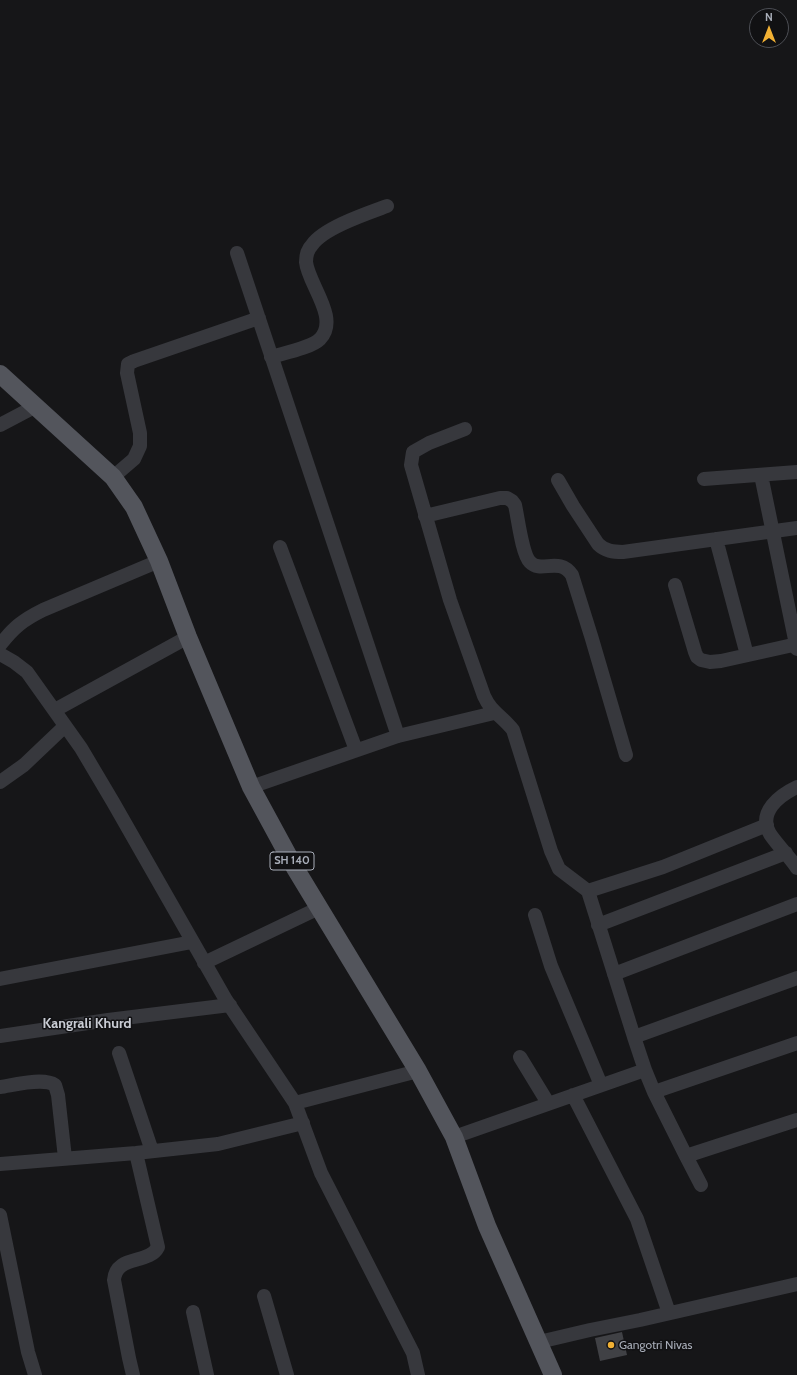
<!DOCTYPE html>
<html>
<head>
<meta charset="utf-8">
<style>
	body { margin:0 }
	#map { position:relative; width:797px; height:1375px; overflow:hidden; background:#161618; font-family:Cabin,sans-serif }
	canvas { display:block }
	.north { position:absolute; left:749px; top:8px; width:40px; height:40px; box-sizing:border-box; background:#111113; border:1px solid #4d4f55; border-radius:50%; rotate:0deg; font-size:11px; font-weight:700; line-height:16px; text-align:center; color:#a8adb8 }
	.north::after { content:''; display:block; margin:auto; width:14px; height:18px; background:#f2b134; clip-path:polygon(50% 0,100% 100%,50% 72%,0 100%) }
</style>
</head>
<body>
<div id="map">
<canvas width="797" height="1375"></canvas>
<div class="north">N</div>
</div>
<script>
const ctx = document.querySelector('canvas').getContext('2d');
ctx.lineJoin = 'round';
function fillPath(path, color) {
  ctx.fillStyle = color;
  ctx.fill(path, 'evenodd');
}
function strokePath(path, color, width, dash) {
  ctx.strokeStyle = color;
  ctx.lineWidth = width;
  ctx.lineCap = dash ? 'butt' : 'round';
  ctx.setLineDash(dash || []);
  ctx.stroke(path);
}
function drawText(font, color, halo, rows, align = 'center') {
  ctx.font = font + ' Cabin,sans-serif';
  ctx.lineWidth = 3;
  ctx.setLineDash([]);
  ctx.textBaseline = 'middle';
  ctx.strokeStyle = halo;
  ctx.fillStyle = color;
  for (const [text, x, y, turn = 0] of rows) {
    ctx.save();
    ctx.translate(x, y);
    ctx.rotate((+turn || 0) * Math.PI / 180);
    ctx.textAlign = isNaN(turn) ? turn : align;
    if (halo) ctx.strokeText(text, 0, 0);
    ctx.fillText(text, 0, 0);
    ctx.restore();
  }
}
const building = new Path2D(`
	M622,1332L627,1355L600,1361L595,1338Z`);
const minor = new Path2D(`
	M237,253L398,736
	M271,357C284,353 311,348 320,339C340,318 308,284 306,262C306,256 308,249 312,245C323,228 368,213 387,206
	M0,425L36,406
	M465,429L429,443L413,452L411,465L450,600L484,696C491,712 502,716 513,730L551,851L559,869L588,891L634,1037
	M761,475L797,649
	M113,477L134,459L140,446V433L127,373L128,364L134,361L259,318
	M704,479L797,472
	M558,480L573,506L598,544C605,551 613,552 623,552L797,528
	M425,516L500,498H507L512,501L515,505C518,518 522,554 530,562C541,574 559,556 572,575L592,639L626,755
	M716,539L747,655
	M280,547L356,750
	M675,585L695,652L697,657L701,660L710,662L721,661L797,644
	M0,645C14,627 23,620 43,610L159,561
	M0,654L14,662L27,672L81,748L113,802L226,1000L295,1103L321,1173L413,1353L418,1375
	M55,710L188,637
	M0,782L24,765L65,726
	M251,787L398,736L494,713
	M797,787C780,795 757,812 770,834C778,846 789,856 797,868
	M588,891L663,867L767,825
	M535,915L551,966L601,1085
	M598,925L786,853
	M204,963L319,908
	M614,974L797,904
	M0,979L192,942
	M0,1036L108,1020L230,1005
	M119,1053L152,1151
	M520,1057L548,1103
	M645,1070L654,1092L686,1156L797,1120
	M0,1087C14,1085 43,1077 55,1085L58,1095L65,1158
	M654,1092L797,1043
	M573,1095L637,1219L669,1313
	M295,1103L418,1071
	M454,1137L645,1070L634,1037L797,978
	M686,1156L701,1185
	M0,1164L136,1153L218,1144L303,1123
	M0,1215L28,1352L35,1375
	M264,1296L287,1375
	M193,1312L207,1375
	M539,1342L590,1330L640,1320L797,1284
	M133,1375L129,1358L114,1280C116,1254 149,1265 158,1247L136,1153`);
const major = new Path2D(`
	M0,374L113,477L134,507L159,561L188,637L251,787L295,868L418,1071L454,1137L487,1226L553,1375`);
const markers = [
	[611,1345,4,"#f2b134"]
];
const shields = [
	[292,861,44]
];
const shieldNames = [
	["SH 140",292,861]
];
const poiNames = [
	["Gangotri Nivas",619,1345]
];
const quarterNames = [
	["Kangrali Khurd",87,1024]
];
fillPath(building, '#404145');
strokePath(minor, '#37383d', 14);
strokePath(major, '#53555c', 18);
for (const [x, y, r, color] of markers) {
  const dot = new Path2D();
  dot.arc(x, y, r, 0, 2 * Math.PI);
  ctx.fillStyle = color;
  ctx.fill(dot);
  strokePath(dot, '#111113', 1.5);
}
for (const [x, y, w] of shields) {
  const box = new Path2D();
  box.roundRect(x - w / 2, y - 9, w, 18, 3);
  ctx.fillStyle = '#111113';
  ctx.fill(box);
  strokePath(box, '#a8adb8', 1);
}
drawText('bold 11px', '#a8adb8', null, shieldNames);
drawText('12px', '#a8adb8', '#111113', poiNames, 'left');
drawText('bold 14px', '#c9ccd4', '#111113', quarterNames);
</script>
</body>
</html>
